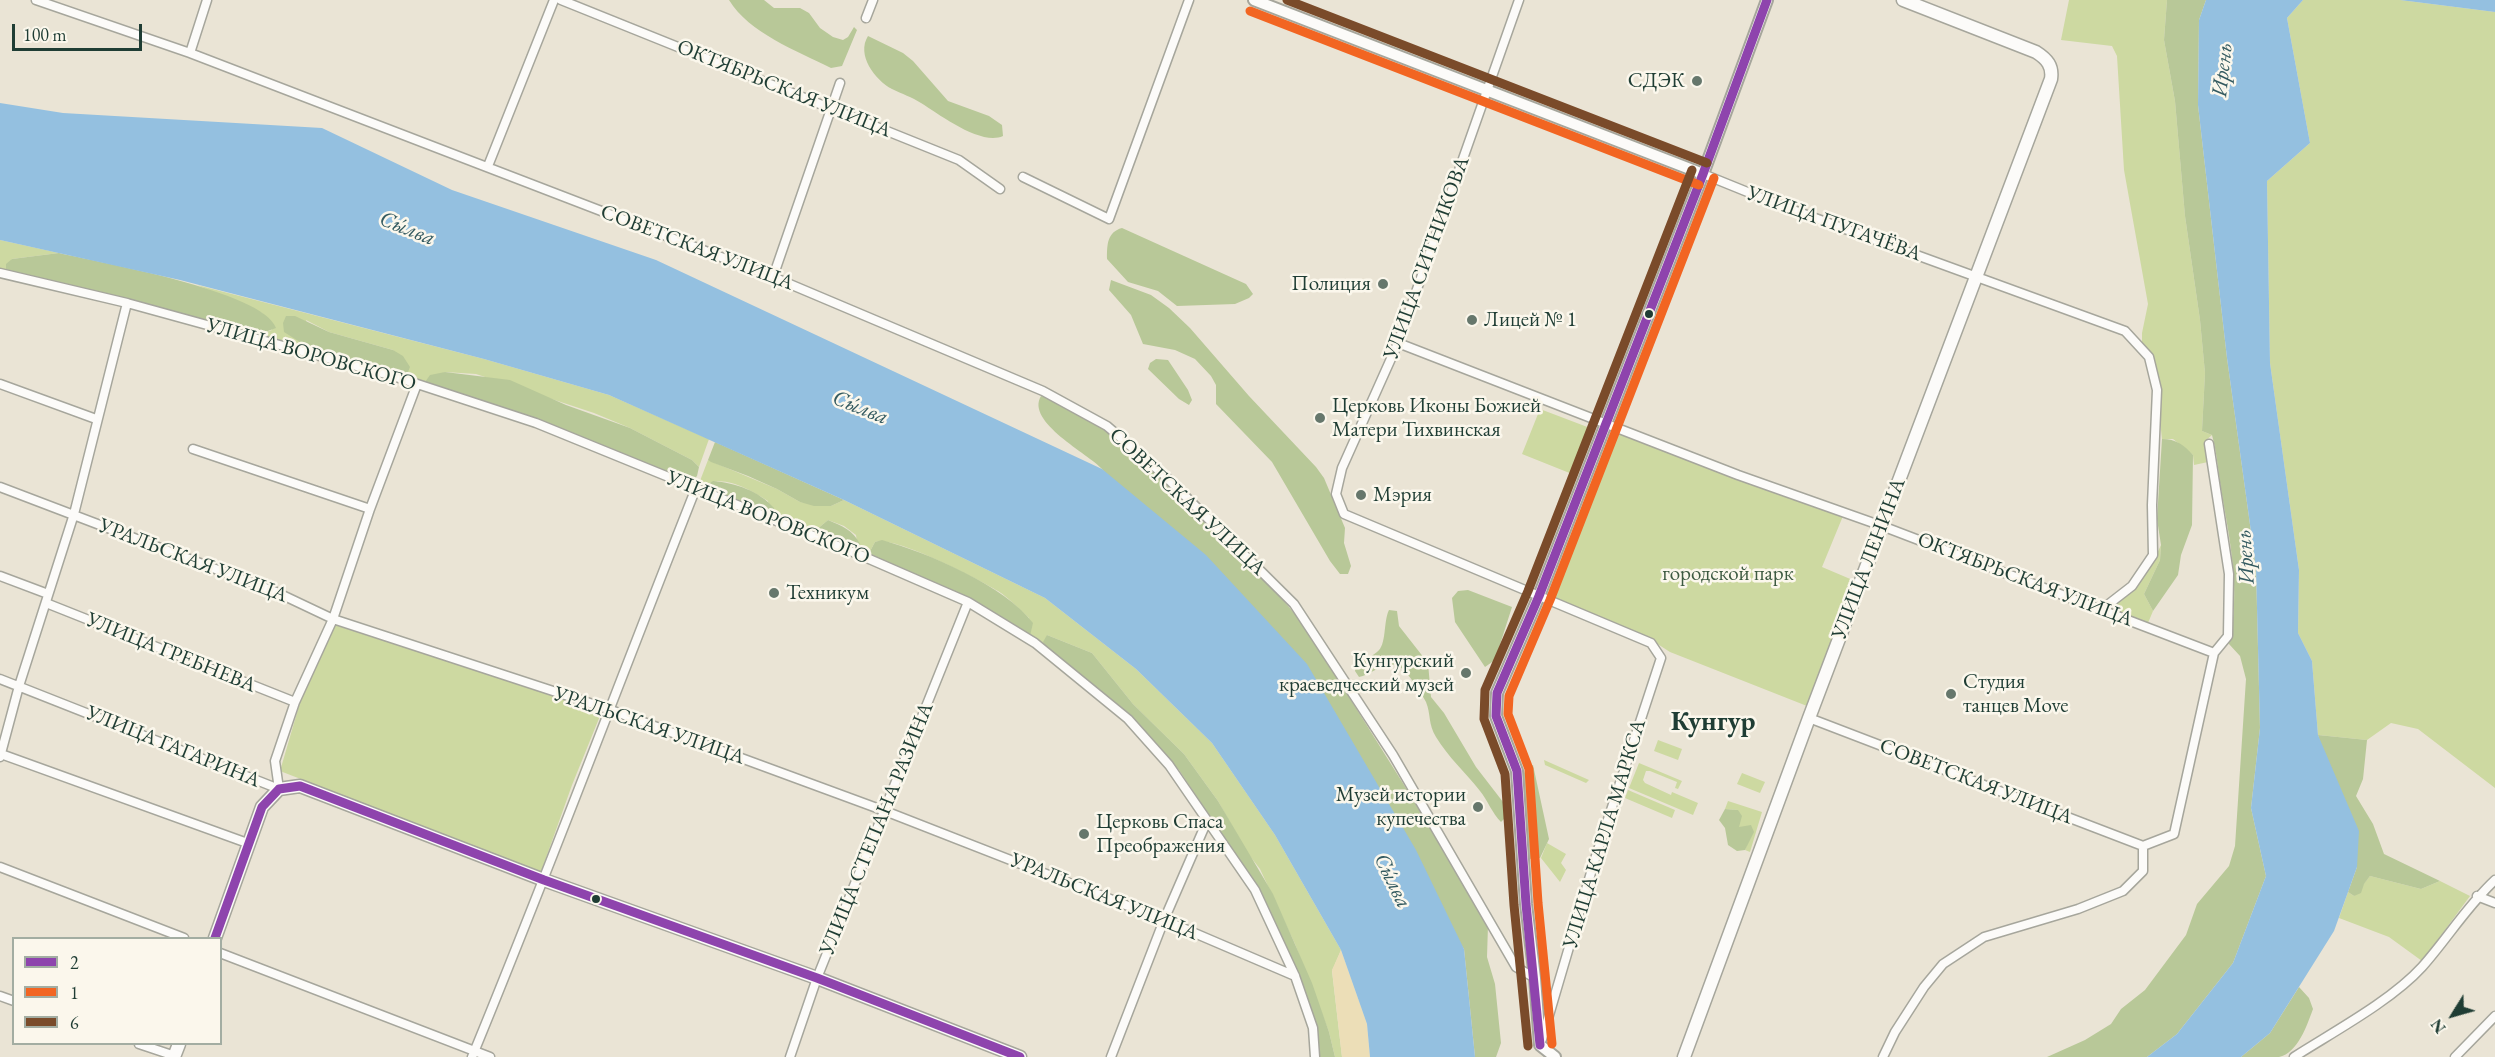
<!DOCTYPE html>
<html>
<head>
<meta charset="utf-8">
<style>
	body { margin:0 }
	#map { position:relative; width:2495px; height:1057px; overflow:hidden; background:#eae4d5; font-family:"EB Garamond",serif }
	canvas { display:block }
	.legend { position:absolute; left:12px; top:937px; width:210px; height:108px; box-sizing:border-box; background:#fbf7ec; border:2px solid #a3ada2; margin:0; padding:8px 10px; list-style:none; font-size:18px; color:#1f3d34 }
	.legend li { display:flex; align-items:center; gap:12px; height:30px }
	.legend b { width:30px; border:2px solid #a3ada2 }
	.north { position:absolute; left:2423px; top:985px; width:60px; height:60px; -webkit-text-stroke:4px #fbf7ec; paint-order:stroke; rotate:233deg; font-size:16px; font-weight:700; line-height:24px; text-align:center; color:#1f3d34 }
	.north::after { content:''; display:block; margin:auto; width:21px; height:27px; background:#1f3d34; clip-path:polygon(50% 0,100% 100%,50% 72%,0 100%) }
	.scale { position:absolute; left:12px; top:24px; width:130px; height:27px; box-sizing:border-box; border:3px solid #1f3d34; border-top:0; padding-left:8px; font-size:18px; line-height:21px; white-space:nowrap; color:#1f3d34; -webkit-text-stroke:4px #fbf7ec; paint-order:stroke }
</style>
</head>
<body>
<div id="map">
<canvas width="2495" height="1057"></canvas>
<ul class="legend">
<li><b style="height:8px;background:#8e44ad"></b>2</li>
<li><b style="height:8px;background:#f26522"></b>1</li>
<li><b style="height:8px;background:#7a4b2a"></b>6</li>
</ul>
<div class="north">N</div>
<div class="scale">100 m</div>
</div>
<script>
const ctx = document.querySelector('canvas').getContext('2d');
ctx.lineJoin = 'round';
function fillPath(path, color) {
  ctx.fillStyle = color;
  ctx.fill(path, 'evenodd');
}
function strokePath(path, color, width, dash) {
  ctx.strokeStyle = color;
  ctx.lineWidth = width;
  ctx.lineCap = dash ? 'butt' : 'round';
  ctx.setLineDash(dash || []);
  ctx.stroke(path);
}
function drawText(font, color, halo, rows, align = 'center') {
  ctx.font = font + ' "EB Garamond",serif';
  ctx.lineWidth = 5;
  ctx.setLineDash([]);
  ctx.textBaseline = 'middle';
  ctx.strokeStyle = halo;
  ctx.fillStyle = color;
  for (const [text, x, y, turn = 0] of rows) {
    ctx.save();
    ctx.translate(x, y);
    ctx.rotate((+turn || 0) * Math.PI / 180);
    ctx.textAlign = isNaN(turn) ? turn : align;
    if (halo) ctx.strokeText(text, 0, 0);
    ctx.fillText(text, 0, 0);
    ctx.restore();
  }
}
const green = new Path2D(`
	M2069,0H2167L2164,40L2175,101L2185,216L2200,320L2205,373L2202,431L2212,435L2204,442L2208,462L2194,465L2193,455L2173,439H2162L2153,357L2142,344V333L2148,304L2124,170L2117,56L2112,46L2061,40Z
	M2303,0H2400L2495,12V788L2418,729L2391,723L2367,740L2318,735L2312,661L2298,633L2299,570L2270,363L2267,181L2310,143L2287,18Z
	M0,240L59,253L12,259L6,270L0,269Z
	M197,285L484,359L609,395L709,439L699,467L692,460L630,428L594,413L476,374L445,372L423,385L406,377L393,350L329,332L306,320L314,351L257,335L272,330L262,313Z
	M1540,409L1590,428L1572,474L1522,454Z
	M1617,430L1843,516L1822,567L1855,581L1807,706L1670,652L1656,643L1552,599Z
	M708,460L777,489L800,502L831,506L844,500L1045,598L1136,669L1212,743L1275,835L1341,950L1332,971L1342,1057H1335L1329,1032L1295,944L1260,869L1246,851L1218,801L1184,754L1133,704L1092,653L1047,635L1046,648L1030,636L1029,618C1019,609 1009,598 998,591C978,579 894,535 875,542L868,555L858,550L856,535L844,526L828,520L815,531L770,515L768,501C751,490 719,471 702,488L698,486Z
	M2161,545L2160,560L2144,594L2153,611L2148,623L2109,609L2154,560Z
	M335,625L602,711L572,785L541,872L280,771L301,699Z
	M1658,740L1682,749L1678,760L1654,751Z
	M1544,760L1589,780L1586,783L1545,765Z
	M1639,763L1682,781L1678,789L1675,788L1677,782L1650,771H1646L1643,780L1645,783L1671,795L1672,792L1698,803L1693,815L1629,788Z
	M1742,773L1765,782L1760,793L1737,784Z
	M1628,790L1675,810L1672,818L1625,798Z
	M1728,801L1762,812L1750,852L1745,850L1750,836L1739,828L1738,810L1725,809Z
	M1547,843L1566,854L1561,863L1566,870L1560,882L1541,858Z
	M2370,876L2421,889L2440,881L2470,896L2422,961L2389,937L2339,918L2348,892L2354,896Z`);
const forest = new Path2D(`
	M729,0H764L774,8H800L809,13L820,28L833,37L843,40L848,37L854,27L857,30L842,66L831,68C797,51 749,33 729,0Z
	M2167,0H2206L2199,20L2198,105L2227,358L2256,568L2260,728L2251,808L2266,876L2233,963L2177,1034L2147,1057H2047L2085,1040L2111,1024L2121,1009L2145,990L2186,935L2197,904L2229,866L2235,846L2246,679L2240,656L2229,644C2241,591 2230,541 2221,489C2218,470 2217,453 2212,435L2202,431L2205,373L2200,320L2185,216L2175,101L2164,40Z
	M868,36L903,53L913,61L948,101L989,116L1002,125L1003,136C981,146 940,115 921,103C912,97 902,94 892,89C875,80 856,55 868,36Z
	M1122,228L1246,284L1253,294L1249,298L1235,304L1177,306L1158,291L1128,282L1107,259C1107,245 1107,232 1122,228Z
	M59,253C97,262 264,291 276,328L257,335L6,270V264L12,259Z
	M1111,280L1151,295L1169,308L1190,328L1249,396L1316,467L1324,478L1345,528L1344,543L1351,566L1348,574H1340L1330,561L1272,462L1216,404V385L1211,376L1195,359L1175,350L1143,344L1131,315L1109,290Z
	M286,316H295L329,332L393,350L403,356L410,367L406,377L314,351L284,332L283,323Z
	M1156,359L1168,360L1188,390L1192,400L1189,405L1179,399L1148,369L1150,363Z
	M445,372L510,380L566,405L630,428L692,460L699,467L697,476L691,482L423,385L430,375Z
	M1041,396L1052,398C1084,418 1120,436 1147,463C1159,475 1168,489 1181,500C1224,541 1270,580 1306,628L1439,841L1488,925L1487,957L1495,984L1501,1043L1496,1057H1475L1464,949L1102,469C1089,454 1025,422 1041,396Z
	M2162,439C2176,439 2184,445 2193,455L2192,525L2181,555L2178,575L2153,611L2144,594L2160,560L2161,545L2157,519Z
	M715,442L844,500L831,506H814L800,502L777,489L748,476L711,462L708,460Z
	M713,481C736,483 759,491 774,508L770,515L702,488Z
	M828,520C842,526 853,530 860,544L858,550L815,531Z
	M882,540C928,553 1004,585 1033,623L1030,636L968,597L868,555L875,542Z
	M1468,590L1512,607L1495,660L1485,667L1455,622L1452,598L1458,591Z
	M1389,610L1397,611L1399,626L1428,663L1431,697L1444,713L1476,767L1503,802L1505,818L1501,822C1492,813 1488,801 1480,791C1466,773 1448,757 1436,737C1428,724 1431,714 1426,702C1422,694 1406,669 1398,666C1386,660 1371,675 1359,677L1355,671L1356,666C1362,661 1370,658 1377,652C1387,645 1383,622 1389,610Z
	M1047,635L1092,653L1133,704L1184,754L1218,801L1273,894L1312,983L1329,1032L1335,1057H1317L1306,998L1235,857L1213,821L1179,770L1127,713L1046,648L1043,642Z
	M2318,735L2367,740L2363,779L2356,796L2373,824L2384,854L2440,881L2421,889L2370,876L2364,884L2361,893L2354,896L2348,892L2357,867Z
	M1533,765L1549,839L1540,858L1529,859L1526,854L1523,777L1525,770L1529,766Z
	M1725,809L1738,810L1742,816L1739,827L1751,825L1754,832L1745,850L1737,851L1728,845L1725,828L1719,820Z
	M2299,987L2309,998L2313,1009C2307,1025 2298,1053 2279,1057C2267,1057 2253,1057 2241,1057L2270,1033Z`);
const sand = new Path2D(`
	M1341,950L1367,1024L1370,1057H1342L1332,970Z`);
const water = new Path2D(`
	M2206,0H2303L2287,18L2310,143L2267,181L2270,363L2299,570L2298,633L2312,661L2318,735L2359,831L2357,867L2334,931L2270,1033L2241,1057H2147L2177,1034L2233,963L2266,876L2251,808L2260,728L2256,568L2227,358L2198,105L2199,20Z
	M2400,0H2495V12Z
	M0,103L63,113L322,128L452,190L656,260L1102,469L1206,555L1307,664L1416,850L1464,949L1475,1057H1370L1367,1024L1341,950L1275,835L1212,743L1136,669L1045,598L844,500L609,395L484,359L180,280L0,240Z`);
const minor = new Path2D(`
	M36,0L190,53L773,277L1043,391L1107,426L1163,474L1294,604L1393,755L1516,967L1535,978
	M561,0L959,160L1000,189
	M1519,0L1398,343L1342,468L1336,494L1344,514L1651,643L1661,658L1595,859L1542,1039
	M866,18L873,0
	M190,53L207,0
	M488,166L554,0
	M1703,174L1782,206L2125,331L2149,357L2157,390L2152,505L2153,555L2132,586L2101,610
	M1023,177L1109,219L1189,0
	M0,273L127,303L396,377L536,423L860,555L968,602L1035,643L1128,719L1169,765L1255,890L1295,976L1313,1028L1315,1057
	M773,277L840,83
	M1398,343L1738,475L1882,526L2214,653
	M0,384L96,419
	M193,449L370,509
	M0,487L276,592L333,619L608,709L885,811L1164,920L1295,976
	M0,576L48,594
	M46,603L295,702
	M0,679L279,789
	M1809,718L2143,846
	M1,754L250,844
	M0,757L19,686L74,514L127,303
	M279,789L275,761L295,702L333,619L370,509L417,384
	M2143,846L2174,834L2214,653L2228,636L2229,574L2209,444
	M0,867L184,938
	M2477,896L2495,903
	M220,953L490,1057
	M0,996L14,1001
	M139,1044L175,1056
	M472,1057C550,868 621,677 696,488
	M790,1057L817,978L968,602
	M1111,1057L1164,920L1207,821
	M1883,1057L1895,1032L1924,987L1943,964L1984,937L2078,909L2123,891L2143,871V846
	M2294,1057C2333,1032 2391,1001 2422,967C2447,939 2467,906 2495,880
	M2455,1057L2495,1016`);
const tertiary = new Path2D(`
	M1254,0L1703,174
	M1555,1057L1540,1045L1535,978L1526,904L1517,771L1496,716L1497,693L1539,596L1703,174L1767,0`);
const secondary = new Path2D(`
	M1684,1057L1809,718L2051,79C2053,66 2047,59 2036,52L1903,0`);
const primary = new Path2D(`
	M215,938L262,807L279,789L300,786L544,880L817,978L1020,1057
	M174,1057L179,1044`);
const bus1 = new Path2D(`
	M279,789L300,786L544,880L817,978L1020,1057
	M215,938L262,807L279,789
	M1540,1045L1526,904L1517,771L1496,716L1497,693L1539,596L1703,174L1767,0`);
const bus2 = new Path2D(`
	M1250,11L1699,185
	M1552,1044L1538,903L1529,769L1508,714L1509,696L1550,600L1714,178`);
const bus3 = new Path2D(`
	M1287,0L1707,163
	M1528,1046L1514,905L1505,774L1484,719L1485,690L1528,591L1692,170`);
const markers = [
	[1697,81,6,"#66776c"],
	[1383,284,6,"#66776c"],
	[1649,314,5,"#1f3d34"],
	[1472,320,6,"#66776c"],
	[1320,418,6,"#66776c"],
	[1361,495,6,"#66776c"],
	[774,593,6,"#66776c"],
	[1466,673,6,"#66776c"],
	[1951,694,6,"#66776c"],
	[1478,807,6,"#66776c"],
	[1084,834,6,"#66776c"],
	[596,899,5,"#1f3d34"]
];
const poiNames = [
	["СДЭК",1685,81,"right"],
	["Полиция",1371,284,"right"],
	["Лицей № 1",1484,320],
	["Церковь Иконы Божией",1332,406],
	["Матери Тихвинская",1332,430],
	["Мэрия",1373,495],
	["Техникум",786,593],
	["Кунгурский",1454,661,"right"],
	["краеведческий музей",1454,685,"right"],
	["Студия",1963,682],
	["танцев Move",1963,706],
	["Музей истории",1466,795,"right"],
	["купечества",1466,819,"right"],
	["Церковь Спаса",1096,822],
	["Преображения",1096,846]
];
const streetNames = [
	["ОКТЯБРЬСКАЯ УЛИЦА",784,89,22],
	["УЛИЦА ПУГАЧЁВА",1834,224,20],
	["СОВЕТСКАЯ УЛИЦА",697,248,21],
	["УЛИЦА СИТНИКОВА",1427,258,-70],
	["УЛИЦА ВОРОВСКОГО",311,355,16],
	["СОВЕТСКАЯ УЛИЦА",1187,502,43],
	["УЛИЦА ВОРОВСКОГО",768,518,22],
	["УЛИЦА ЛЕНИНА",1869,559,-69],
	["УРАЛЬСКАЯ УЛИЦА",193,561,21],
	["ОКТЯБРЬСКАЯ УЛИЦА",2025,580,21],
	["УЛИЦА ГРЕБНЕВА",171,653,22],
	["УРАЛЬСКАЯ УЛИЦА",649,726,19],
	["УЛИЦА ГАГАРИНА",173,747,22],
	["СОВЕТСКАЯ УЛИЦА",1976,782,21],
	["УЛИЦА СТЕПАНА РАЗИНА",877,829,-68],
	["УЛИЦА КАРЛА МАРКСА",1605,834,-73],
	["УРАЛЬСКАЯ УЛИЦА",1104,897,22]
];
const parkNames = [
	["городской парк",1728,574]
];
const waterNames = [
	["Ирень",2223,70,-84],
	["Сы́лва",407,229,22],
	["Сы́лва",860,408,22],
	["Ирень",2246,557,-94],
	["Сы́лва",1392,881,64]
];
const districtNames = [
	["Кунгур",1713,723]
];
fillPath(green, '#cdd9a1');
fillPath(forest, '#b8c898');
fillPath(sand, '#ecdeb7');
fillPath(water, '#94c0e0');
strokePath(minor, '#a6a69c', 11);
strokePath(tertiary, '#a6a69c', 14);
strokePath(secondary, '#a6a69c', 15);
strokePath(primary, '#a6a69c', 15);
strokePath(minor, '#fcfbf9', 8);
strokePath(tertiary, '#fcfbf9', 10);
strokePath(secondary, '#fcfbf9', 12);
strokePath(primary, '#fcfbf9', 12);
strokePath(bus1, '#8e44ad', 9);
strokePath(bus2, '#f26522', 9);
strokePath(bus3, '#7a4b2a', 9);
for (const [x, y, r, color] of markers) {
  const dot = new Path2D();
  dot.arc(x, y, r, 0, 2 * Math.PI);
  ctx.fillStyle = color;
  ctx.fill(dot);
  strokePath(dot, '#fbf7ec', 2);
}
drawText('21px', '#1f3d34', '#fbf7ec', poiNames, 'left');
drawText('21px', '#1f3d34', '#fbf7ec', streetNames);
drawText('21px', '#3d5a41', '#fbf7ec', parkNames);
drawText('italic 22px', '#335a60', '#fbf7ec', waterNames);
drawText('bold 27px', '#1f3d34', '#fbf7ec', districtNames);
</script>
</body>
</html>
